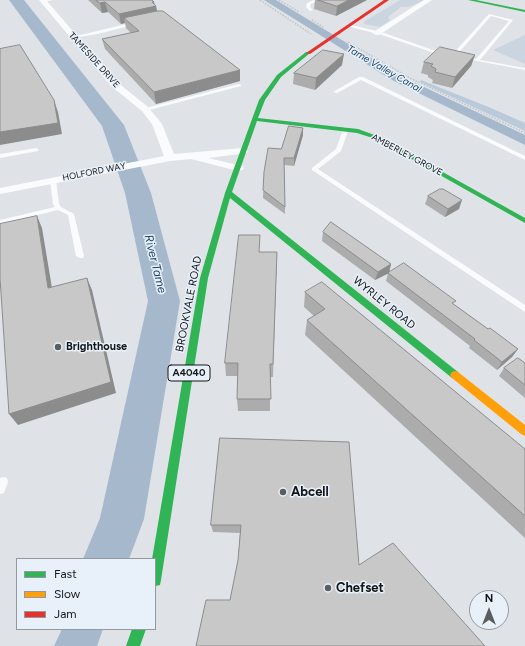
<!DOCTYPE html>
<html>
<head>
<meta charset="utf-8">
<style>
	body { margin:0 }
	#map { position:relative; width:525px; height:646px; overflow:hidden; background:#dfe3e8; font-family:Figtree,sans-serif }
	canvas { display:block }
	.legend { position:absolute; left:16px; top:558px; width:140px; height:72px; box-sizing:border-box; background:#e8f1f9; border:1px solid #93999f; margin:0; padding:5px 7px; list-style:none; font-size:12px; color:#131619 }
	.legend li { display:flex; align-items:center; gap:8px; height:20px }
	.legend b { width:20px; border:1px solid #93999f }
	.north { position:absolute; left:469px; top:590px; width:40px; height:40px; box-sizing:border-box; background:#e8f1f9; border:1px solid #93999f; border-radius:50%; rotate:0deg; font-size:11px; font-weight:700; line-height:16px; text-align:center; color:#131619 }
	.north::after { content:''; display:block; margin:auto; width:14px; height:18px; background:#5a5e61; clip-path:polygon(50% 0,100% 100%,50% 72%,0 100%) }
</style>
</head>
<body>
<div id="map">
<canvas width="525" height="646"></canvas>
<ul class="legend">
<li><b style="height:5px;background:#30b455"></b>Fast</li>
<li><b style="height:5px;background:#ff9f0a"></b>Slow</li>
<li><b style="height:5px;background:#e5322d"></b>Jam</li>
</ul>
<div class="north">N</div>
</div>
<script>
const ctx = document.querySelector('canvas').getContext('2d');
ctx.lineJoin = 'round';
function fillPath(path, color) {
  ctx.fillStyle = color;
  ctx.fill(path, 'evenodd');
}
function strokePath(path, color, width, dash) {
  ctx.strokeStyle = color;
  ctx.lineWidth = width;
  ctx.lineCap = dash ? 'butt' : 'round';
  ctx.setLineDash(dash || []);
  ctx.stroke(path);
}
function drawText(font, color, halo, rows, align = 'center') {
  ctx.font = font + ' Figtree,sans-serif';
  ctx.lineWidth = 3;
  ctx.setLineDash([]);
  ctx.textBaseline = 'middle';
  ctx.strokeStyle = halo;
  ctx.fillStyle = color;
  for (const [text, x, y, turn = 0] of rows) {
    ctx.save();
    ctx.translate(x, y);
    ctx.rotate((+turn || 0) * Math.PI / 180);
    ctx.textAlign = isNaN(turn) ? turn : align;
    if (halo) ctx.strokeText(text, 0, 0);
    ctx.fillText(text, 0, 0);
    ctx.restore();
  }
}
const green = new Path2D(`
	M400,0H425L408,7H401L388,17L390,20L380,27L364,24L365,21Z
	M525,35V64L493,50Z`);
const forest = new Path2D(`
	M421,80L491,108L525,123V131L420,82Z`);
const water = new Path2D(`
	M264,0H276L403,77L525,135V145L392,80Z
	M62,629H103L97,646H54Z`);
const river = new Path2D(`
	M9,0H24L124,125L151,193L180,301L144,519L129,559H83L100,518L148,301L125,193L102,126Z`);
const path = new Path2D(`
	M260,0L311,34
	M279,0L299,12
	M312,20L323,27
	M348,42L410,78L525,133`);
const lane = new Path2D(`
	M43,0H53L43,2L41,1Z
	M314,0H319L311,4L310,7L313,10L310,11L306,7L307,3Z
	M489,14L513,20L480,60L525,68V70L462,58L464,57L476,59L509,21L491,16L455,57L451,56Z
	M135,22L136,24L102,33L74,38L72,37Z
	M348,24L384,33L447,55L443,56L382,35L347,26Z
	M359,77H363L525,156V160L361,80L337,93L333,92Z
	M239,84L241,85V86L145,111L142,109Z
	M344,127L349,128L341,151L318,169L525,305V312L312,170V168L336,149Z
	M36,148L39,150L38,151L0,158V154Z
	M53,178L56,180L59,204L61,207L74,214L84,256L83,258H80L76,256L68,215L58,210L0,224V220L55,207L53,204L50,180Z
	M3,477L7,478L8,482L4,493L0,494V478Z`);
const street = new Path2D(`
	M39,0H46L117,82L148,107L162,124L174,154L243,148L248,151L247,153L208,158L242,166L244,168L242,170L238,171L191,159L170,161L0,194V188L164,156L152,124L142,111L111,86Z
	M424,0H432L379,35H376L372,33Z`);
const fast = new Path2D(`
	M468,0H476L525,10V12Z
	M306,52L310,53L281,77L265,100L258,118L358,129L380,137L525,218V223L376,139L357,133L257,121L232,192L458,372L460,375L458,378L455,379L452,378L230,198L208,278L161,580L160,585L155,586V559H152L200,278L225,193L259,100L277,75Z
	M132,629H146L140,646H126Z`);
const slow = new Path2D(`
	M455,371L458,372L525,425V436L521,434L452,378L450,375L452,372Z`);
const jam = new Path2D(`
	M384,0H389L310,54L306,53Z`);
const wall = new Path2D(`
	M88,0H152L156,6L157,11L240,70V81L156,104L105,49L102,39L131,33L126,28L125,23L121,24L108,12L102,13Z
	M315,0H367L336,16L314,9Z
	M475,55L471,66L452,88L432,83L433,80L428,77V75L421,73L424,62Z
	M342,65L315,90L293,84L294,73Z
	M303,128V135L294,166L284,165L285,207V214L263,198L264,172Z
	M428,196L459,209L445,217L425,204Z
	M323,232L391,264L389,273L375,280L322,241Z
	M260,252H277L273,377H270V411H238L237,399L238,376H226L225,363Z
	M388,273L454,305L488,329L518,349L512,357L497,370L469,348L470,346L386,281Z
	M305,292L525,449V538L305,335L307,320L314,316L304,307Z
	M525,363V398L499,376L504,368Z
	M220,438L359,565L485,646L230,600L238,560L240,533L213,532L211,525Z`);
const shadedWall = new Path2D(`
	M349,0H367L336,16L337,6Z
	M105,2L108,12L102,13L100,3Z
	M152,2H154L155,6H156L158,16L124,18L125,23L121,24L119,14Z
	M344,54L342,65L315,90L316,78Z
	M475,55L471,66L452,88L455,77Z
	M240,70V81L156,104L154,92Z
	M54,100L58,112L62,134L0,145V132Z
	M303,128V135L294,166V158Z
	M462,200L459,209L445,217L448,209Z
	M37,216L42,228L54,300L48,288Z
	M391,264L389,273L375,280L378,272Z
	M87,278L92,290L116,393L18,425L9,414Z
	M518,349L512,357L497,370L502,362Z`);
const building = new Path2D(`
	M96,0H152L154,2H152L156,6L119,14L105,2L100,3Z
	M318,0H349L337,6Z
	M157,11H163L240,70L154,92L102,39L139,31L124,18Z
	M20,45L54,100L58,123L0,132V49Z
	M440,47L475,55L455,77L435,72L436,69L431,66L433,64L424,62Z
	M323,50L344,54L316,78L294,73Z
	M289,126L303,128L294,158H284L285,207L263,190L264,172L268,148L281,149Z
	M440,189H443L462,200L448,209L428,196Z
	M37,216L48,288L87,278L111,382L9,414L0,278V224Z
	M331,222L391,264L378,272L323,232Z
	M239,235H260L259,252H277L273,364H270L271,399H237L238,363H225Z
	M404,263L456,301L452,303L488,329L490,328L518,349L502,362L474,340L475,339L388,273Z
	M322,282L525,449V516L307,320L325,309L305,292Z
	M518,358L525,363V385L504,368Z
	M220,438L349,442L359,565L393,543L485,646H196L206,600H230L238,560L241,525H211Z`);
const markers = [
	[58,347,4,"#5a5e61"],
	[283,492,4,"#5a5e61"],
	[328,588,4,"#5a5e61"]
];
const farStreetnames = [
	["TAMESIDE DRIVE",94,60,48],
	["AMBERLEY GROVE",407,155,28],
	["HOLFORD WAY",94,172,-11]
];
const farWaternames = [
	["Tame Valley Canal",384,69,30]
];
const shields = [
	[189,373,42]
];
const shieldNames = [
	["A4040",189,373]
];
const streetNames = [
	["WYRLEY ROAD",384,303,39],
	["BROOKVALE ROAD",189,304,-79]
];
const poiNames = [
	["Brighthouse",66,347]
];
const waterNames = [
	["River Tame",155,264,76]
];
const nearPoinames = [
	["Abcell",291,492],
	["Chefset",336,588]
];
fillPath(green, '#cbd5e0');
fillPath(forest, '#bacada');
fillPath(water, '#a6b9cc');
fillPath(river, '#a6b9cc');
strokePath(path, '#c1c3c4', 1.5, [1.5, 1.5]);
fillPath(lane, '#fafbfc');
fillPath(street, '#fafbfc');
fillPath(fast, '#30b455');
fillPath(slow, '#ff9f0a');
fillPath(jam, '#e5322d');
fillPath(wall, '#acacad');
fillPath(shadedWall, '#8c8c8d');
fillPath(building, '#c8c8c9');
strokePath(building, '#8c8c8d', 1);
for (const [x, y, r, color] of markers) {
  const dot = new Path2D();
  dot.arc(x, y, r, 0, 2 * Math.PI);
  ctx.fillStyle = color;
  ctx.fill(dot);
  strokePath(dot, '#e8f1f9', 1.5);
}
drawText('9px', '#131619', '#e8f1f9', farStreetnames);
drawText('italic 10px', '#1b4367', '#e8f1f9', farWaternames);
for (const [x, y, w] of shields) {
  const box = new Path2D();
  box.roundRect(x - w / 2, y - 8, w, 16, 3);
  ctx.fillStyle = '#e8f1f9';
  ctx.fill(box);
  strokePath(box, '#131619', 1);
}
drawText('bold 10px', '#131619', null, shieldNames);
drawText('11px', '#131619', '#e8f1f9', streetNames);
drawText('bold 11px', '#131619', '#e8f1f9', poiNames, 'left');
drawText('italic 12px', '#1b4367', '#e8f1f9', waterNames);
drawText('bold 13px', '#131619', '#e8f1f9', nearPoinames, 'left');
</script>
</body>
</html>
